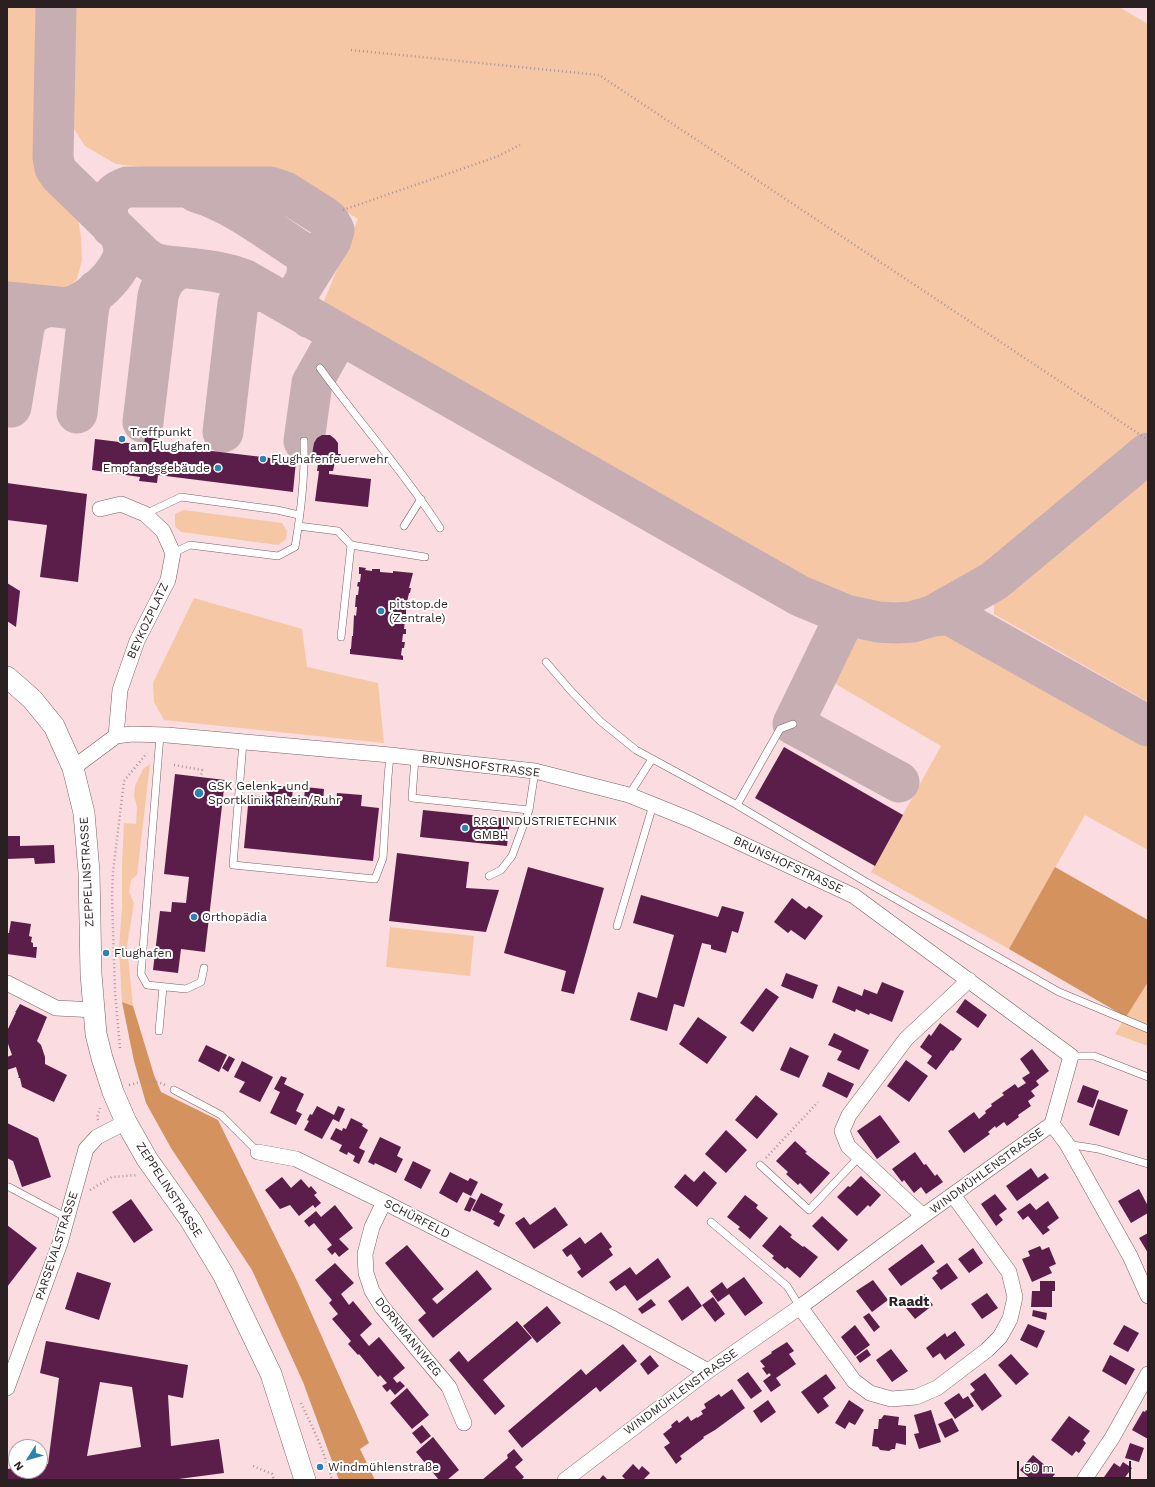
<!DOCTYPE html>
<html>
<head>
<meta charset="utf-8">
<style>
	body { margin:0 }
	#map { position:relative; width:1155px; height:1487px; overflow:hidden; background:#fadce1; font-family:"Work Sans",sans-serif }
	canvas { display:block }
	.frame { position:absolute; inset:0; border:8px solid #2a1f21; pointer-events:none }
	.north { position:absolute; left:8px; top:1439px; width:40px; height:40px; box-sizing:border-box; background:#fff; border:1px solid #aaa5a6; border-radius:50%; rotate:233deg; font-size:11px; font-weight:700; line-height:16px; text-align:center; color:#2a1f21 }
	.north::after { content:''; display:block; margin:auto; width:14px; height:18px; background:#2c82b1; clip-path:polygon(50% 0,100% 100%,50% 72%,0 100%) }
	.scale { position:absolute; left:1017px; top:1461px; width:114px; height:18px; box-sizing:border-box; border:2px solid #2a1f21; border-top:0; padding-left:5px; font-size:12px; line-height:14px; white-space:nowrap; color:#2a1f21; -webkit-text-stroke:3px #fff; paint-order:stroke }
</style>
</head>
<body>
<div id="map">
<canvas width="1155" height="1487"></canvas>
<div class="frame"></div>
<div class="north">N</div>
<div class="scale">50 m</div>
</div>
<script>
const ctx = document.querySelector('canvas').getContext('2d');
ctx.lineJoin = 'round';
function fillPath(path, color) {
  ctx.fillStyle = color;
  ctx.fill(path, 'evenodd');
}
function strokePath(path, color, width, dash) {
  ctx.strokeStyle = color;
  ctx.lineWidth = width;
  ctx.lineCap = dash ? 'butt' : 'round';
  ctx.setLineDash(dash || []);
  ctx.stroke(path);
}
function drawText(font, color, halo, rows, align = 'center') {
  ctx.font = font + ' "Work Sans",sans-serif';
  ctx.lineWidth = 4;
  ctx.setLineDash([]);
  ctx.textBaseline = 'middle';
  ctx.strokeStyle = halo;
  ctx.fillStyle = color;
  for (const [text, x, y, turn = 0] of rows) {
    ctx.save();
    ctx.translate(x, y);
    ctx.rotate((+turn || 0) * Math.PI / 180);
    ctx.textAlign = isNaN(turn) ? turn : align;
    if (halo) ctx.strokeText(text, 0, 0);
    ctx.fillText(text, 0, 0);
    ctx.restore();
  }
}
const green = new Path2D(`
	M7,7H38L35,163L37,173L43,181L69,206L78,220L81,237L82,260L77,279L68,287L56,293L7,287Z
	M75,7H1119L1148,24V431L992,559L937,593L907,605L861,603L808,584L321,308L358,219L275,167L161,169L116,164L85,146L72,126Z
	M1148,472V702L994,614V600Z
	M183,510L282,523L287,531L286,539L278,545L181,532L175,526V514Z
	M194,598L302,629L307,667L378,683L384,743L164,720L154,702L153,683Z
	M870,633L953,634L1148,744V850L1085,815L1009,949L871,872L941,746L834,683L856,639Z
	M150,764L137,875L131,880L129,892L134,903L127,946L133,1006L122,1002L119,948L122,907V865L124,823L136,824L137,807L134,796L135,786L143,769Z
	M390,927L474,936L470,976L386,967Z
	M1148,982V1046L1115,1034Z`);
const forest = new Path2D(`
	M1055,867L1148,920V982L1126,1017L1009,949Z
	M122,1002L133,1006L154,1075L161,1092L218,1120L298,1283L369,1443L360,1449L375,1480H339L303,1382L252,1270L171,1148L146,1103L134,1061Z`);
const taxiway = new Path2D(`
	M56,7L53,157L55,168L59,174L143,256L153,263L161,265C189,269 219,269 245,280L800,596L846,615L878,622L896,623L912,622L932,616L994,581L1148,453
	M196,192C234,203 267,230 300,251C308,260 309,267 306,278
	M112,227C103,209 107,194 127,187H270L285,192L323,216L329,221L334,230L331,240L299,291C297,303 301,310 310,318
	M7,302L67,308C88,303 122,274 124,251C124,244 122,239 119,233
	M11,407L24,328C27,315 34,311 46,307
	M77,413L88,313L90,301L97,290
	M143,422L158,296C162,281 169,271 184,268
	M223,432L238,303C245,292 254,290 265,292
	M304,441L312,383L339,335
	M846,615L793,724L899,782
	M932,616L943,615L952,616L1148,726`);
const building = new Path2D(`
	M322,435H330L335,439L338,443V454H341L340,458L336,457L333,471H329V474L371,479L368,507L315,501L319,471H317L318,464L312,463L311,461L314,443L317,438Z
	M145,437L162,440L161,445L296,461L293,492L158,475L157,483L139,481L140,477L92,470L95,439L144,445Z
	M7,483L87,494L78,582L40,577L47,525L7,520Z
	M359,567L366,568L365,570L372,571V569H380V572L393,573V571L413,573L409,588H411L410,593H409L407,602H409V607H406V615H408L407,620H405L404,629H406V634H403L402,642H405L404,648H402L401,655L403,656V660L350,654V649H351L352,636H353L354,615L356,616L357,607H355L356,595H358L359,587L357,586L358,582H360L361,574H359Z
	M7,583L20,591L16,627L7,621Z
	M784,747L903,815L875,866L755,798Z
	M175,774L225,780L205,952L181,949L178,973L153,970L160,911L171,912L172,902L186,903L189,877L164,874Z
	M267,785L293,787L292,799L304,801L305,787L324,789L323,802L336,804L337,793L362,795L361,806L379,808L373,861L244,848L249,795L266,797Z
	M423,810L510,819L507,846L420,837Z
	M7,836H20V846L54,845L55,863L35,864L34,858L7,859Z
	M397,853L469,862L466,888L499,890L486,932L389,921Z
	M528,867L604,888L574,994L561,991L566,971L504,953Z
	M641,895L718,917L722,906L744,912L738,933L732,931L726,953L711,949V945L702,943L684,1007L674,1004L667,1031L630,1020L638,992L657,998L674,935L633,923Z
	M792,898L806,909L809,906L823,916L805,940L791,930L788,933L774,922Z
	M11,921L31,924L29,936L32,937L31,942L33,943V947H37L36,958L7,954V933H9Z
	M786,973L818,985L813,999L781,986Z
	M882,982L904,991L892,1022L870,1013L869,1015L856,1009L855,1012L832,1002L838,986L862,996L864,989L877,994Z
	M766,988L779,997L753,1032L740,1023Z
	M965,999L987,1015L978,1028L956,1012Z
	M20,1004L47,1017L37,1041L41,1045L45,1057V1064L67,1075L54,1102L22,1087L20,1078H18L19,1077L16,1067L7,1070V1057L12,1055L7,1041V1031L16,1012L15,1011H16Z
	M698,1017L727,1037L707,1064L679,1044Z
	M940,1023L962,1039L953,1051L951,1050L936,1070L927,1063L932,1056L920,1047L929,1034L931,1036Z
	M834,1033L869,1050L859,1070L837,1060L842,1051L828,1045Z
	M206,1045L227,1055L219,1072L198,1061Z
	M790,1047L809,1056L799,1078L780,1070Z
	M1032,1049L1049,1071L1036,1081L1039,1085L1031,1091L1035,1096L1028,1101L1031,1106L1018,1115L1019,1117L1007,1126L1004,1122L996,1128L995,1126L988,1132L990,1134L964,1153L948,1131L974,1112L979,1119L986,1113L985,1111L992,1106L991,1104L1004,1095L1002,1093L1015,1084L1018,1088L1026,1083L1022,1078L1030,1073L1020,1059Z
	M229,1056L235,1059L228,1072L222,1068Z
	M906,1060L928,1076L909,1102L887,1086Z
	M242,1061L273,1077L260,1102L239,1092L245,1082L234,1077Z
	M828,1072L854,1084L847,1098L822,1086Z
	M281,1076L287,1078L284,1084L304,1094L296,1111L302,1114L296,1125L270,1113L280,1092L274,1089Z
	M1083,1085L1099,1091L1093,1108L1077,1102Z
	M756,1095L778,1114L757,1139L735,1120Z
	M1098,1099L1128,1110L1119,1136L1089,1125Z
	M317,1106L334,1115L338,1106L345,1109L339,1122L333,1119L322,1139L304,1130L309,1121L307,1120L310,1114L312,1115Z
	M880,1115L900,1142L877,1159L857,1131Z
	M351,1118L363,1124L362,1126L368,1130L359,1148L365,1151L359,1164L353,1161L355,1156L348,1152L347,1155L339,1151L342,1145L330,1139L336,1128L342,1131L343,1128L346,1129Z
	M7,1123L38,1138L51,1177L22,1187L13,1161L7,1158Z
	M726,1130L747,1150L726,1173L705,1154Z
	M380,1137L401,1147L397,1156L403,1159L396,1173L375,1163L374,1165L368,1162Z
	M795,1141L807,1152L805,1153L830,1173L811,1194L800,1183L798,1185L786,1174L788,1172L776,1161Z
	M915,1152L924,1165L926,1164L935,1176L937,1174L943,1182L926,1194L921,1187L914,1193L904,1180L902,1182L892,1169Z
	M413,1161L431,1170L421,1189L404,1180Z
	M1031,1168L1038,1178L1045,1173L1049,1178L1017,1201L1006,1186Z
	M704,1171L717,1183L697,1207L674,1187L685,1174L694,1182Z
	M450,1172L468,1181L470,1178L478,1182L471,1196L463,1192L457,1203L439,1193Z
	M861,1176L881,1195L870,1207L868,1205L857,1216L837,1197L848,1186L850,1187Z
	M282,1177L291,1188L301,1179L309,1188L311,1186L317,1193L314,1195L321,1203L315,1208L313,1205L299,1216L290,1205L280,1209L265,1190Z
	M1139,1189L1148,1206V1213L1131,1223L1118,1201Z
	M481,1193L503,1204L499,1212L505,1215L499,1227L493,1224L495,1221L472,1210Z
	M995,1194L1007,1209L999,1215L1003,1220L996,1226L981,1204Z
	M745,1195L758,1205L756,1208L768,1218L750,1239L738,1229L740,1227L727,1217Z
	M470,1197L476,1200L470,1212L464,1210Z
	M131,1199L153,1230L134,1243L112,1212Z
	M1048,1201L1059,1218L1047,1227L1050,1230L1043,1235L1028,1216L1023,1220L1017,1212L1030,1203L1036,1210Z
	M335,1205L353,1228L339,1239L349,1249L339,1257L335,1252L332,1255L327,1249L332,1245L314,1223L309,1227L304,1221L316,1211L321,1217Z
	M555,1207L568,1225L534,1249L515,1223L524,1217L530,1225Z
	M822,1216L848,1240L838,1251L812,1226Z
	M7,1225L37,1248L7,1287Z
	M780,1225L792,1235L790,1237L803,1247L804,1246L818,1257L800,1278L787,1267L785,1269L772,1258L774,1256L762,1246Z
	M601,1232L612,1247L609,1249L613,1255L582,1278L577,1272L581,1269L571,1254L567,1257L562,1250L580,1237L585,1244Z
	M1148,1233V1253L1139,1238Z
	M922,1244L935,1262L901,1286L888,1269Z
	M407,1245L444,1289L432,1299L437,1304L477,1270L492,1289L433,1338L418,1320L426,1313L385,1263Z
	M1040,1246L1042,1250L1049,1247L1056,1264L1049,1267L1052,1273L1032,1282L1022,1259L1030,1256L1028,1251Z
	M973,1248L983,1263L969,1273L958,1259Z
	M658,1258L671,1277L637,1301L625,1285L616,1291L609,1282L630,1267L636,1275Z
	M335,1263L354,1283L341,1294L349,1305L353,1301L372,1324L360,1335L369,1346L379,1337L405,1368L393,1378L397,1383L400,1381L405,1386L395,1395L390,1389L387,1392L382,1386L387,1383L380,1375L378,1377L359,1354L358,1355L348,1344L351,1341L332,1319L338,1314L329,1303L332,1300L315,1280Z
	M947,1263L958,1278L941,1290L932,1278L938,1273L936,1271Z
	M77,1272L111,1283L99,1320L65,1309Z
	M744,1277L763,1303L745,1316L729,1294L718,1302L710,1291L722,1282L727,1289Z
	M873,1280L888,1300L872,1312L856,1291Z
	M1040,1281H1055V1291H1052V1307H1031L1032,1291H1040Z
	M688,1286L702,1306L682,1321L668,1301Z
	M987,1293L998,1308L982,1319L971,1304Z
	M924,1294L933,1305L915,1319L906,1308Z
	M713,1297L725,1314L715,1322L702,1305Z
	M651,1299L656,1305L642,1314L638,1309Z
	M547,1306L561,1323L537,1343L523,1326Z
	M1033,1310L1047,1313L1046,1320L1032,1316Z
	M869,1313L880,1327L874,1332L863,1317Z
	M517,1321L532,1338L483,1380L505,1406L495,1415L449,1360L459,1351L468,1362Z
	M1028,1324L1045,1331L1037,1348L1020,1340Z
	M855,1325L870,1345L855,1356L841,1337Z
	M1124,1325L1139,1333L1128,1352L1113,1344Z
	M955,1331L965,1345L945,1360L940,1353L933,1358L926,1348L945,1333L947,1337Z
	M46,1341L188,1365L183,1398L168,1395L171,1446L219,1439L224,1473L171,1480H7V1469L16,1468V1471H40V1465L48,1464L59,1378L40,1373ZM100,1382L132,1387L141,1447L87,1456Z
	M787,1342L794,1351L789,1354L796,1364L776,1378L781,1385L771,1392L763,1381L771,1375L769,1373L767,1375L762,1368L765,1367L760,1361L772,1353L771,1352Z
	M623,1344L637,1361L600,1392L596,1387L522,1448L508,1431L581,1369L586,1375Z
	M867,1349L871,1355L860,1363L856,1357Z
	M891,1349L908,1371L892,1382L876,1360Z
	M1011,1354L1029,1374L1016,1385L998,1365Z
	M650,1355L659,1366L648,1375L640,1364Z
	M1110,1355L1135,1369L1126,1385L1102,1371Z
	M748,1372L762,1391L751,1399L737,1380Z
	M985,1373L1002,1396L982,1411L970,1394L975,1390L970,1384Z
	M826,1374L836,1388L823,1398L829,1406L818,1414L801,1392Z
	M407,1388L429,1415L412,1429L390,1403Z
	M732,1389L745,1408L715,1430L703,1437L704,1438L680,1456L682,1459L676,1464L664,1447L670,1443L663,1434L672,1427L671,1425L677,1420L679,1423L688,1416L691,1421L697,1417V1418L703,1414L701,1411L706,1408L704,1404L719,1394L721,1397Z
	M959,1393L963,1399L968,1396L974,1406L955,1419L944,1403Z
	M768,1400L776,1412L761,1423L753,1411Z
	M849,1400L864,1410L855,1425L849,1422L845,1429L835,1423Z
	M931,1410L941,1442L919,1449L914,1434L919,1433L914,1415Z
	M1146,1410L1148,1411V1439L1132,1430L1143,1411L1145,1412Z
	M884,1415L899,1417L898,1425L906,1426V1445L896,1443L895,1449H892L889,1451L880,1450L878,1447L872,1446L874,1429H878L879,1419H881Z
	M1069,1416L1090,1431L1083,1440L1086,1443L1079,1453L1076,1451L1072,1456L1051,1440Z
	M952,1418L959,1431L945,1438L938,1424Z
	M422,1425L431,1436L421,1444L412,1433Z
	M433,1437L459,1470L447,1480H439L416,1452Z
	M1130,1443L1144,1448L1139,1462L1125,1458Z
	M514,1449L523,1460L515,1467L524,1477L521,1480H482L508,1458L507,1455Z
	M1033,1455L1055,1474L1050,1480H1032L1020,1470Z
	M1123,1462L1132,1468L1123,1480H1102L1114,1463L1120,1467Z
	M633,1464L639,1470L642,1466L650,1473L643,1480H626L622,1476Z
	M603,1475L608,1480H599Z`);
const path = new Path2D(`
	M351,50L599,75L1148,440
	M343,210L496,157L520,145
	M174,765L202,770L201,777
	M120,1048L115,992L112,896L113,872L124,781L147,753
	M129,1085C144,1081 150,1078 165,1085
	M98,1120L97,1118L100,1108
	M766,1158L818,1102
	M90,1190L112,1177L138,1175
	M301,1403C313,1428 325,1453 332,1480
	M253,1466L272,1474L274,1480`);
const service = new Path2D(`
	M320,368C359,422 404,472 440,528
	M145,514L181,497L277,510L299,515
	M298,526L338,531L351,545L425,557
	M404,526L421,499
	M173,553L190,545L278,556L295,547C301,512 305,476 304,441
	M341,637L351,545
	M546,662L571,691L600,721L636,750L737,805L866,882L1059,992L1148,1029
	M160,735L141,974L147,985L186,989L201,982L204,968
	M243,742L233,865L375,879L383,858L388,777L390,755
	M415,758L412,798L529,810L535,771
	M629,795L652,759
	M737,805L780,729L793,724
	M489,876L501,870L512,856L529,810
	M617,926L653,805
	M159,1031L163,987
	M1071,1056H1094L1148,1077
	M174,1090L221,1115L258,1152
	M1067,1144L1098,1149L1148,1164
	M760,1165L809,1210L859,1157
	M9,1187L67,1218
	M711,1222L787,1286L800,1307`);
const minor = new Path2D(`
	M100,509L121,504L145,514L163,531L173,553L168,580L137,641L120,690L116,736
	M73,768L116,736L132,734L167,735L390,755L535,771L629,795L691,820L854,896L1071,1056L1052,1124L923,1216L800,1307L708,1371L565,1480
	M7,983L56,1008L95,1010
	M1052,1124L1067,1144L1130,1256L1148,1296
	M258,1152L296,1159L384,1202L614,1319L708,1371
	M384,1202L372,1227L365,1254L366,1273L372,1291L382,1307L449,1387L464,1423
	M923,1216L848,1146L842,1131L849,1115L906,1039L969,980
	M800,1307L854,1381L870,1393L891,1399L916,1397L937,1388L987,1350L1000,1337L1010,1319L1015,1297L1009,1272L953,1195
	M7,1388L60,1243L86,1149L97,1137L126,1122
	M1084,1480L1112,1438L1148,1374`);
const secondary = new Path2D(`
	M7,677L32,699L54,726L73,768L84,813L89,872L91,974L96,1034L102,1058L113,1092L126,1122L147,1159L191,1221L223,1274L271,1374L305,1480`);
const markers = [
	[122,439,4,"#2c82b1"],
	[263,459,4,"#2c82b1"],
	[218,468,4,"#2c82b1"],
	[381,611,4,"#2c82b1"],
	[199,793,5,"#2c82b1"],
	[465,828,4,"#2c82b1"],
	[194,917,4,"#2c82b1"],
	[106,953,4,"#2c82b1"],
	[320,1467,4,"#2c82b1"]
];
const poiNames = [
	["Treffpunkt",130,432],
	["am Flughafen",130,446],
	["Flughafenfeuerwehr",271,459],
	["Empfangsgebäude",210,468,"right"],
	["pitstop.de",389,604],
	["(Zentrale)",389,618],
	["GSK Gelenk- und",208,786],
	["Sportklinik Rhein/Ruhr",208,800],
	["RRG INDUSTRIETECHNIK",473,821],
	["GMBH",473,835],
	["Orthopädia",202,917],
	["Flughafen",114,953],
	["Windmühlenstraße",328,1467]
];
const streetNames = [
	["BEYKOZPLATZ",148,621,-65],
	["BRUNSHOFSTRASSE",481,766,7],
	["BRUNSHOFSTRASSE",788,865,25],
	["ZEPPELINSTRASSE",87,872,-93],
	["WINDMÜHLENSTRASSE",987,1171,-36],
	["ZEPPELINSTRASSE",169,1190,57],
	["SCHÜRFELD",417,1219,27],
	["PARSEVALSTRASSE",57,1246,-72],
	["DORNMANNWEG",408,1337,51],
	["WINDMÜHLENSTRASSE",681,1392,-36]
];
const quarterNames = [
	["Raadt",909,1302]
];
fillPath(green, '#f5c7a4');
fillPath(forest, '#d4925e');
strokePath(taxiway, '#c6aeb2', 41);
fillPath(building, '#5b1e4a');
strokePath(service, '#785f63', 8);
strokePath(minor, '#785f63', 16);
strokePath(secondary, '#785f63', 22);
strokePath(path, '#ac9599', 2.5, [1, 3]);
strokePath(service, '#fff', 7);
strokePath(minor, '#fff', 15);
strokePath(secondary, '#fff', 21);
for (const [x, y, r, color] of markers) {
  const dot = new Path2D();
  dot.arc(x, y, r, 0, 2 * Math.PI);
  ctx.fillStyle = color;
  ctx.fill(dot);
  strokePath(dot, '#fff', 1.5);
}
drawText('12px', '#2a1f21', '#fff', poiNames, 'left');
drawText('12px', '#2a1f21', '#fff', streetNames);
drawText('bold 14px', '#2a1f21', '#fff', quarterNames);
</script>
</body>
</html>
